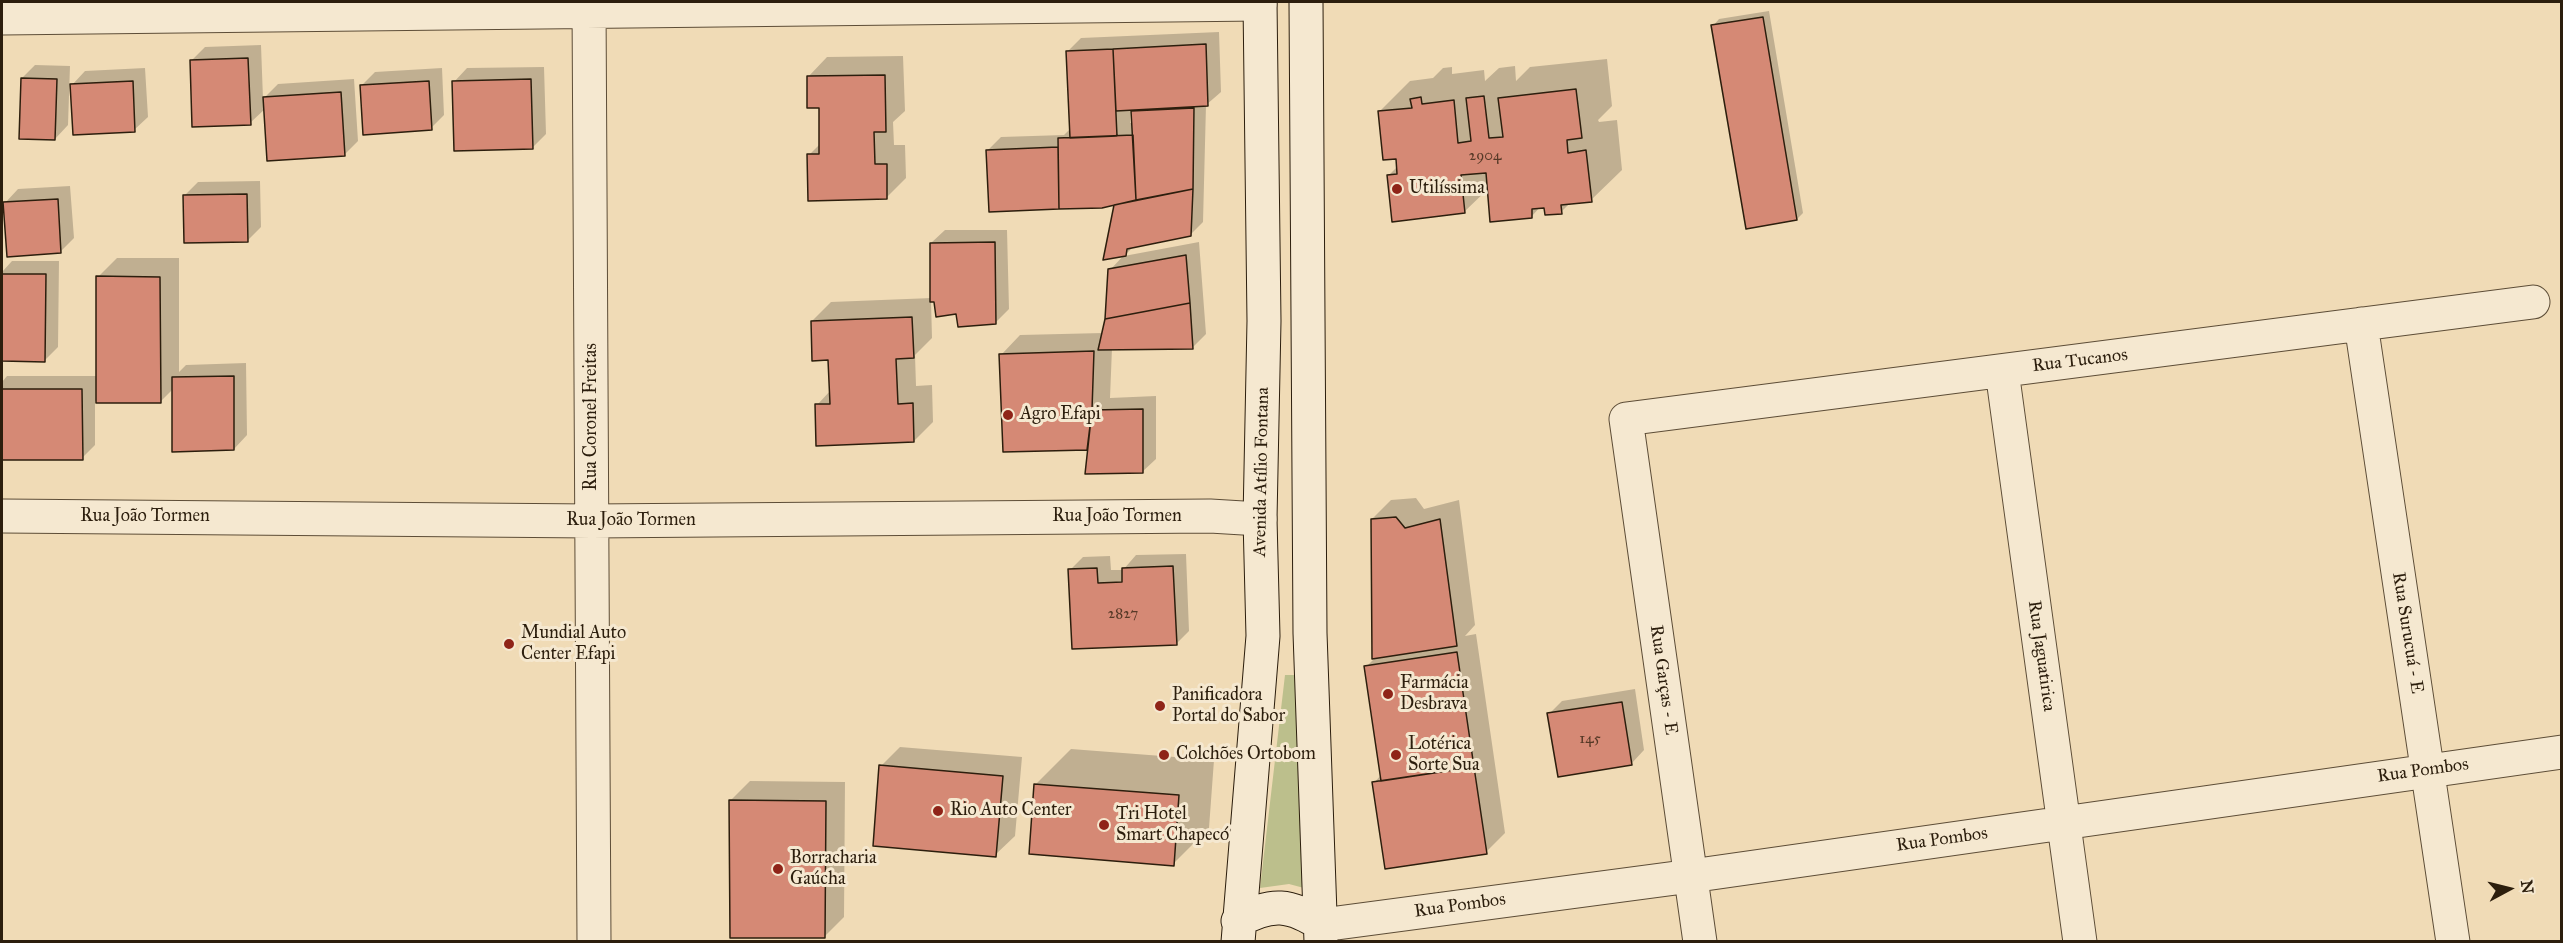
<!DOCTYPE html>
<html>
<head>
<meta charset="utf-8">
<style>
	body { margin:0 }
	#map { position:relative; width:2563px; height:943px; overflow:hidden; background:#f0dbb6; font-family:"IM FELL Great Primer",serif }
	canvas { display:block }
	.frame { position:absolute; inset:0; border:3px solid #2c1e0d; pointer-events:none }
	.north { position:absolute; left:2479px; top:859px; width:60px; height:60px; -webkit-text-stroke:4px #f5e8d0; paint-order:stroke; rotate:83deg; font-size:16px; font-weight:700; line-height:24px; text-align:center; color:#2c1e0d }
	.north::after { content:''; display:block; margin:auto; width:21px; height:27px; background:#2c1e0d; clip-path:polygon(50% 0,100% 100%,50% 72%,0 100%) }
</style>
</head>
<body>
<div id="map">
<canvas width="2563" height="943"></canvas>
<div class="frame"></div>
<div class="north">N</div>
</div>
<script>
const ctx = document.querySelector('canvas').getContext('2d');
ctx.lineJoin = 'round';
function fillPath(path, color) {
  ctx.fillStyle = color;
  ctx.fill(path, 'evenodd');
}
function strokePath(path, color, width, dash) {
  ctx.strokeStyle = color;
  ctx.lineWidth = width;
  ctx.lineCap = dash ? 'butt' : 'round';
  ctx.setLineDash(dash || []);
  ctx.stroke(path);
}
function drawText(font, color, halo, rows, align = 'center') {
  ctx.font = font + ' "IM FELL Great Primer",serif';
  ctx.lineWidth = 6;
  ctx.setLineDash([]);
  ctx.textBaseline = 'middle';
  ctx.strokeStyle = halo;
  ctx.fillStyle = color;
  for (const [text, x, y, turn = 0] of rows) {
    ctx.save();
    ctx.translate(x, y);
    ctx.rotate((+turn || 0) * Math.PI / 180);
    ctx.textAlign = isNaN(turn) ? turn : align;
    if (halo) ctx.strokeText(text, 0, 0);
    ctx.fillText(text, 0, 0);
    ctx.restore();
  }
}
const green = new Path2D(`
	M1285,675H1300L1304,888L1289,884L1260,888Z`);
const shadow = new Path2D(`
	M1769,11L1803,213L1797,219L1713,26L1719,19Z
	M1219,32L1221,92L1206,105L1203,222L1190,235L1134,246L1124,256L1199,242L1206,334L1192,348H1112L1110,398L1156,396V459L1142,472L1089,449L1004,451L1001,355L1020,335L1103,333L1110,270L1125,254L1116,203L1072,208L990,211L987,151L1001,137L1064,135L1071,128L1067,52L1081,38ZM1130,110H1133L1134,123H1130Z
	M261,45L263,99L278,84L354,79L358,141L345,154L266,108L250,123L191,61L205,47Z
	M903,56L905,111L893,122L894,145H905L906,178L886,198L809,155L821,143L820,107L808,77L827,57Z
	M1607,59L1612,106L1598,120L1599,122L1617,120L1622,170L1591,200L1570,203L1561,212L1541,206L1532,216L1489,188L1464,212L1388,176L1398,166V157L1379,112L1410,81L1433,78L1443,68L1452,67V74L1484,70L1485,81L1499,68L1515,66L1516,81L1530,67Z
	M35,65L70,66L68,125L55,139L22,78Z
	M544,67L546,134L533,147L454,82L467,68Z
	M145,68L148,117L134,130L72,85L85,71Z
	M442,68L444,115L431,128L361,86L375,72Z
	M260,181L261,227L248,240L185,195L198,182Z
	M70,186L74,238L60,252L5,203L18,189Z
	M945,230H1007L1009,309L996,322L958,312L935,300L931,301L932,338L915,355L916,386L932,385L933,422L914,441L817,405L831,390L830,359L812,321L831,302L932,298L931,243Z
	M117,258H179V372L186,365L246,363L247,435L234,449L173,389L160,402L95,401V445L82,458H2V382L7,376H98V277Z
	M12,261H59L58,347L45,360H2V272Z
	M1416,498L1424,509L1459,500L1475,625L1465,636L1476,634L1505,833L1486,852L1374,783L1381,775L1366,667L1374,659L1372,519L1391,500Z
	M1186,554L1189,631L1176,644L1070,570L1083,557L1110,556L1111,570H1123L1136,555Z
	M1635,689L1644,750L1631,764L1549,714L1562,701Z
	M900,747L1022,757L1015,836L995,855L881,766Z
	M1071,749L1214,760L1209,828L1173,864L1036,784Z
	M750,781L845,782L844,917L825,936L731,800Z`);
const building = new Path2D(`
	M1763,17L1797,220L1746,229L1711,25Z
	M1206,44L1208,106L1116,111L1113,49Z
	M1113,49L1117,136L1070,138L1066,51Z
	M248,58L251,125L192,127L190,60Z
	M885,75L886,132H874L875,164H887V199L808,201L807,154H819V108H807V76Z
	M21,78L57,79L55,140L19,139Z
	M531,79L533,149L454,151L452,81Z
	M133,81L135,132L73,135L70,84Z
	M429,81L432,130L363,135L360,85Z
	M1576,89L1582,138L1567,140L1568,153L1586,150L1592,202L1561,205L1562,214L1545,215L1544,208L1532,209V218L1490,222L1486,173L1461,175L1465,213L1392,222L1387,175L1397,174L1396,159L1383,160L1378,111L1412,108L1410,99L1421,97L1422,104L1454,100L1458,143L1471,141L1466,98L1484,96L1489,138L1503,137L1498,98Z
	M341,92L345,156L267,161L263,97Z
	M1194,108L1193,189L1136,200L1131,111Z
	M1133,135L1136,200L1102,208L1059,209L1058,138Z
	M1058,147L1059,209L989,212L986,150Z
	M1193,189L1191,236L1127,249L1126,256L1103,260L1114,205Z
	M247,194L248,242L184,243L183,195Z
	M58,199L61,253L7,257L3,202Z
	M995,242L996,324L958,327L956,314L936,317L934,302H930V243Z
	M1186,255L1190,303L1105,319L1108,269Z
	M2,274H46L45,362L2,361Z
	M96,276L160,277L161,403H96Z
	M1190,303L1193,349L1098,350L1105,319Z
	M912,317L914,358L896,359L898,404L913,403L914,442L816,446L815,404H830L828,360L812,361L811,321Z
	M1094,351L1092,410L1087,450L1003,452L999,354Z
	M234,376V450L172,452V377Z
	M2,389H82L83,460H2Z
	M1143,409V473L1085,474L1092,410Z
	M1396,517L1405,528L1440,519L1457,646L1372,659L1371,519Z
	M1173,566L1177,645L1072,649L1068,569L1097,568L1098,583L1122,582V568Z
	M1457,652L1474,767L1381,781L1364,666Z
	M1622,702L1632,765L1558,777L1547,713Z
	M879,765L1003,776L996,857L873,846Z
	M1474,767L1487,854L1385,869L1372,782Z
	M1034,784L1179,795L1174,866L1029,854Z
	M729,800L826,801L825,938H730Z`);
const minor = new Path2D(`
	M589,2L594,942
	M2,18L1260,4
	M2361,324L2453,942
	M2002,371L2080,942
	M2,516L592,521L1210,516L1260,519
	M1322,925L1691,876L2562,752
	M1700,942L1626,419L2533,302`);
const secondary = new Path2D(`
	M1306,2L1310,633L1321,942
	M1238,921C1271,902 1291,904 1322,925
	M1238,942L1263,636L1260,519L1264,321L1260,2`);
const markers = [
	[1397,189,6,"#8f2418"],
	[1008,415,6,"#8f2418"],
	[509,644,6,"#8f2418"],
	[1388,694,6,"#8f2418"],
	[1160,706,6,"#8f2418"],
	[1164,755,6,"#8f2418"],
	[1396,755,6,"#8f2418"],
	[938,811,6,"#8f2418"],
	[1104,825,6,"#8f2418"],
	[778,869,6,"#8f2418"]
];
const numberNames = [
	["2904",1485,156],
	["2827",1123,614],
	["145",1590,739]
];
const poiNames = [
	["Utilíssima",1409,189],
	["Agro Efapi",1020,415],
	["Mundial Auto",521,634],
	["Center Efapi",521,655],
	["Farmácia",1400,684],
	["Desbrava",1400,705],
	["Panificadora",1172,696],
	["Portal do Sabor",1172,717],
	["Lotérica",1408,745],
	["Sorte Sua",1408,766],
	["Colchões Ortobom",1176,755],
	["Rio Auto Center",950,811],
	["Tri Hotel",1116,815],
	["Smart Chapecó",1116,836],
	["Borracharia",790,859],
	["Gaúcha",790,880]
];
const streetNames = [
	["Rua Tucanos",2080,361,-7],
	["Rua Coronel Freitas",592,417,-90],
	["Avenida Atílio Fontana",1262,472,-89],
	["Rua João Tormen",145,517],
	["Rua João Tormen",1117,517],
	["Rua João Tormen",631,521],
	["Rua Surucuá - E",2407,633,81],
	["Rua Jaguatirica",2041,656,82],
	["Rua Garças - E",1663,680,82],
	["Rua Pombos",2423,771,-8],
	["Rua Pombos",1942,840,-8],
	["Rua Pombos",1460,906,-8]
];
fillPath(green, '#bcbf8c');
fillPath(shadow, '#0003');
fillPath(building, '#d58975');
strokePath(building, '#2c1e0d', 1.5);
strokePath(minor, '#5d4d37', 35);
strokePath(secondary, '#2c1e0d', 35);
strokePath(minor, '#f5e8d0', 33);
strokePath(secondary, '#f5e8d0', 33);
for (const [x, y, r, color] of markers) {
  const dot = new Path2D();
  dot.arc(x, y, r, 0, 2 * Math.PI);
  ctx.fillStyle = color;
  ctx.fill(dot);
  strokePath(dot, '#f5e8d0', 2);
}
drawText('15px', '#563927', null, numberNames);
drawText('18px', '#2c1e0d', '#f5e8d0', poiNames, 'left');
drawText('18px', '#2c1e0d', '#f5e8d0', streetNames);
</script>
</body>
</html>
